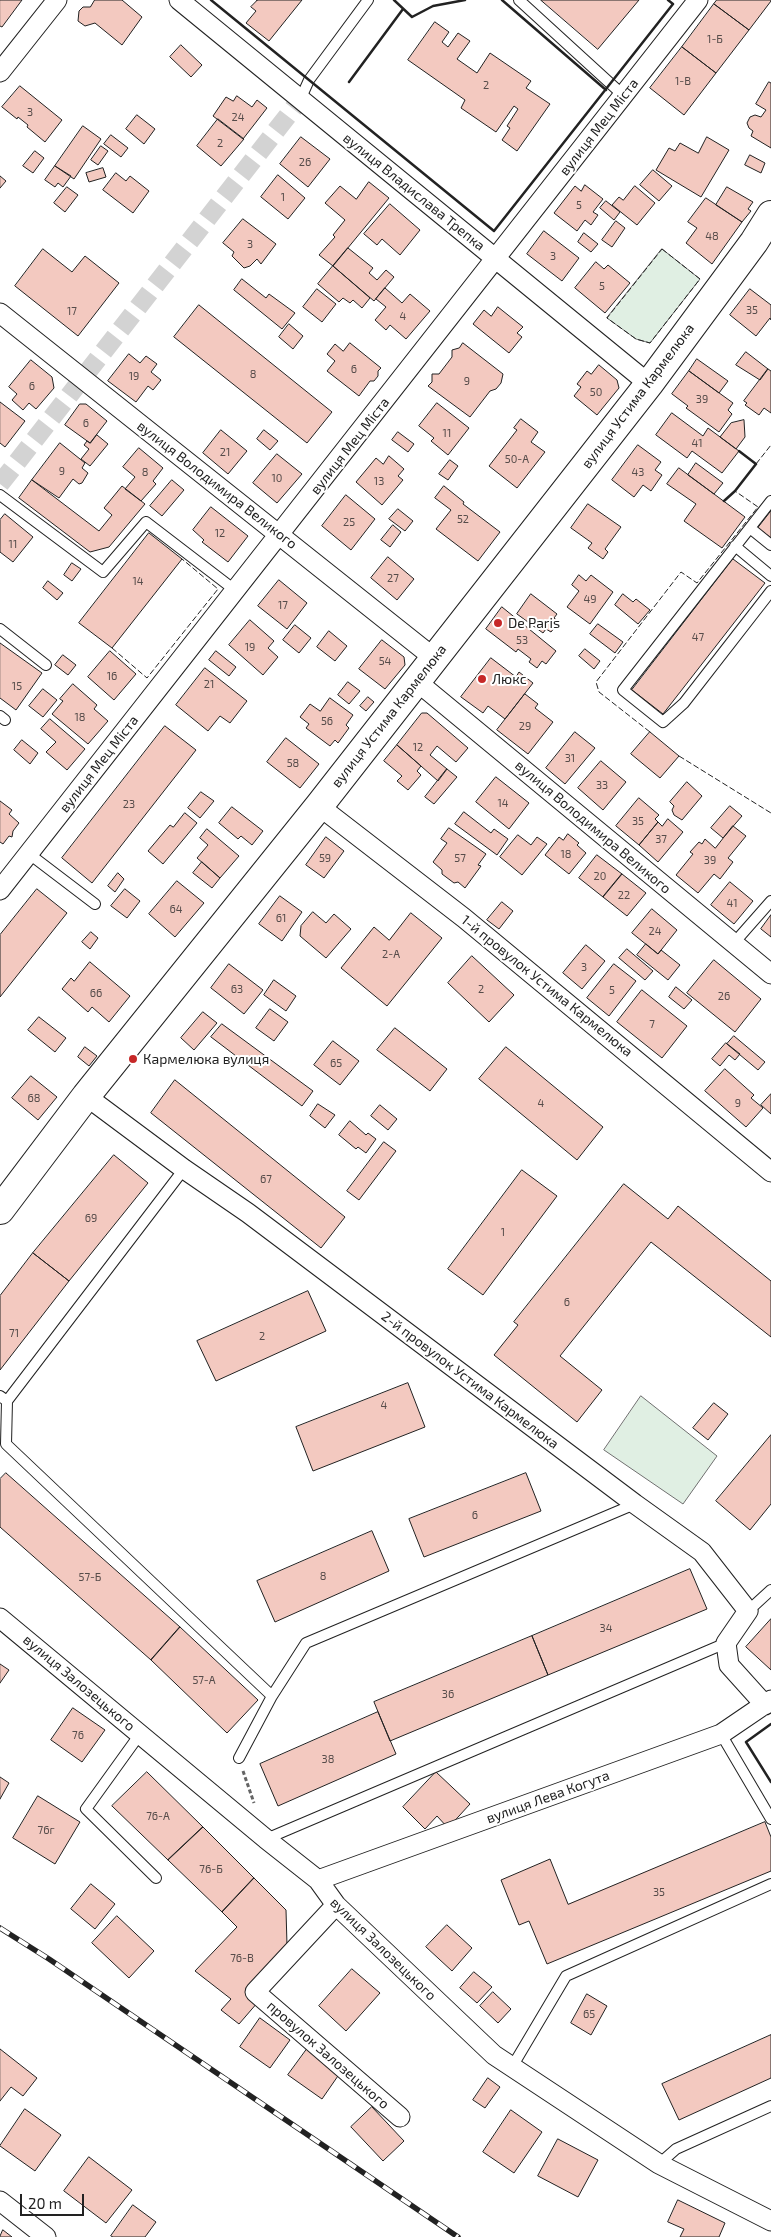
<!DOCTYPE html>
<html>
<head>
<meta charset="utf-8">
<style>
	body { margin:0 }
	#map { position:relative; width:771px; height:2237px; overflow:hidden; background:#fff; font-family:"Exo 2",sans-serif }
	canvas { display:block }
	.scale { position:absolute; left:20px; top:2194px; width:64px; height:22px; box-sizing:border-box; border:2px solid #222; border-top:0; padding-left:6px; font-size:15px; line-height:18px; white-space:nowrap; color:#222; -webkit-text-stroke:4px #fff; paint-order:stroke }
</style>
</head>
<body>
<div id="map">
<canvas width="771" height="2237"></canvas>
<div class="scale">20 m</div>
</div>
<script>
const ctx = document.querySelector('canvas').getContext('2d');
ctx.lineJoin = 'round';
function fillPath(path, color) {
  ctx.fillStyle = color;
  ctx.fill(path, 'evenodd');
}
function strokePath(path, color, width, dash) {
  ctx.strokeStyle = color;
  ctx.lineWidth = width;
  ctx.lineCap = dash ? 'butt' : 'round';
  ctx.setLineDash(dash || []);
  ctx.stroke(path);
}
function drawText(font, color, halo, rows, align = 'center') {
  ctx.font = font + ' "Exo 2",sans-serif';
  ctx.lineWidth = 4;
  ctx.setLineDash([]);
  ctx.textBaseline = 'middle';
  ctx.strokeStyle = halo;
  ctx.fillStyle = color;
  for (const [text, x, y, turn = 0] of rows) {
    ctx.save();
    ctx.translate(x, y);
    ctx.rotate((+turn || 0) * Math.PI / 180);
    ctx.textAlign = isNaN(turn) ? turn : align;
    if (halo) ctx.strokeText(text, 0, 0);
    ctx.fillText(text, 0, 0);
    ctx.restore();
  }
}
const green = new Path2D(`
	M662,249L700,279L650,343L636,339L607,318Z
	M641,1396L717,1456L683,1504L604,1450Z`);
const building = new Path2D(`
	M0,0H22L2,27L0,26Z
	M95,0H122L142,17L122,45L95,23L85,26L78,21L79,11L83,7H90Z
	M257,0H256H302L269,41L246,23L256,11L251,7Z
	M541,0H639L598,49Z
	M717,0H771V1L749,30L714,4Z
	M714,4L749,30L716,73L682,47Z
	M435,22L449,32L442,42L448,47L458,33L470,41L457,59L477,73L490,53L531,81L526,88L550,104L517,151L502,140L510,128L507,126L518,109L514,106L496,132L461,108L465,100L408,60Z
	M181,45L202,65L191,77L170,57Z
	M682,47L716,73L684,115L650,88Z
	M769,82L771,83V148L751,136L753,131L749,128L747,123L750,117L755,115L761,117L766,110L756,104Z
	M20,86L62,120L45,142L27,127L28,125L18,117L17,119L2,107Z
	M237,96L252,107L257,100L267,108L243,139L213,116L226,97L233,101Z
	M137,115L155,129L144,144L126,129Z
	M218,119L244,139L221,166L197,146Z
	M83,126L101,139L74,179L55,166Z
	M111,135L128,148L121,157L104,144Z
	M301,137L330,159L308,187L280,164Z
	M707,137L729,150L701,197L656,170L669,148L675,151L680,143L698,153Z
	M101,146L108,151L98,165L91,160Z
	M35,151L44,158L33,173L23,166Z
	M750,155L765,163L761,173L745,165Z
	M55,166L71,176L63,187L58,183L55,187L45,180Z
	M103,168L106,177L89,182L86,173Z
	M653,170L672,186L659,201L640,185Z
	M116,173L126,181L130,176L149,191L133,213L103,190Z
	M278,175L305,198L288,219L261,197Z
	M0,176L6,181L0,188Z
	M369,182L389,198L333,266L319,255L335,237L333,235L345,220L325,203L340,186L356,199Z
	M585,185L603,199L593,212L598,215L591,225L585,220L577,231L554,213L575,186L581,191Z
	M635,186L655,203L637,225L612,205L619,197L623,200Z
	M67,187L78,195L65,212L54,203Z
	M727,187L753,202L748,209L751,211L742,222L716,205Z
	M706,198L742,222L712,264L686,243L697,228L688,222Z
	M606,201L620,212L614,220L600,208Z
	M390,204L420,230L400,255L382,239L377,245L364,234Z
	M243,219L276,244L261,264L257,259L250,266L244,268L232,256L234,252L223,243Z
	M616,221L625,228L612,247L602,240Z
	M544,231L579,258L562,281L527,254Z
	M584,233L598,244L591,252L578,242Z
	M348,248L373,268L369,273L377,280L386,270L394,277L374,301L333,266Z
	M43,249L72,272L85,256L119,283L78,336L15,286Z
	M596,262L604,269L608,265L630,283L605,313L575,288Z
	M333,266L370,298L362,308L353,300L350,303L343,298L339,302L318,284Z
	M242,279L266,298L269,294L295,313L282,329L234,290Z
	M385,288L402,303L410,294L430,311L406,339L390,325L386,330L375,320L386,307L376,299Z
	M317,289L336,304L322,322L303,307Z
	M750,289L771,305V320L770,318L756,336L730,315Z
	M199,305L332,412L307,443L174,337Z
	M498,307L523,327L517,333L522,337L509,353L473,324L484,310L491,316Z
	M289,324L303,336L293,349L279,337Z
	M350,343L381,368L378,371V376L374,381H370L359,396L327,371L335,361L327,354L335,344L343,351Z
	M463,343L503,374L501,383L496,389L490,391L470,417L428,386L432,382V374H439L452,357V350L459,348Z
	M746,352L768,369L760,380L736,365Z
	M129,354L140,363L146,356L157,364L151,372L161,380L153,390L148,386L136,402L108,381Z
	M697,359L728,381L719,393L689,371Z
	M31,360L52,377L54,388L36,409L29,403L23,410L12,400L17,394L9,387Z
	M599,365L617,380L619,388L597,415L574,396L581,387L577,384L587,371L591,374Z
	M768,369L771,371V413L764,408L759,415L745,405L747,403L744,401Z
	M689,371L733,403L728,410L732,414L719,432L686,408L688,406L672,394Z
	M0,402L25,421L5,447L0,443Z
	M437,403L469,428L448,455L431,441L434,438L419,426Z
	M80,404H86L107,421L90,443L65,425Z
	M672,413L703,436L708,428L739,451L722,473L692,451L687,458L656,435Z
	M521,419L538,432L531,442L545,452L517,488L489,466L517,430L514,428Z
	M744,420L745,437L736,449L720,437L731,423Z
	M221,430L247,451L228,474L203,453Z
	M264,430L278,441L270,450L257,439Z
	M398,432L414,444L408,452L392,440Z
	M97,435L108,444L90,466L81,459L89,449L84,445L87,441L90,443Z
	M60,443L85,463L82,468L88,473L82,483L79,484L73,479L59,498L32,480Z
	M638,445L661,462L655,470L662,475L651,491L643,485L634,497L612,480Z
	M139,448L163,468L153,481L156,484L141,501L125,489L135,477L123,467Z
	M277,454L302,474L277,503L253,483Z
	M389,456L404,469L398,476L403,480L382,505L356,482L376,458L383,464Z
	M450,460L458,466L448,480L439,474Z
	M696,463L723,483L714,494L688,475Z
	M679,468L745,517L722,548L684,521L696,504L667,484Z
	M32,480L99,531L112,515L104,508L122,486L145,504L109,547L90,552L19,498Z
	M172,480L184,490L162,516L150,506Z
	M444,486L464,502L463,504L500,532L478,561L436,529L451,510L435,498Z
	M346,495L375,519L351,550L322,526Z
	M588,504L621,527L605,549L608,552L603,559L588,548L592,543L571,528Z
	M211,507L248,536L228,562L202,542L204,540L193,530Z
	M398,509L413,521L405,531L389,519Z
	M771,511V538L758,528Z
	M5,514L33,537L13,562L0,552V520Z
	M393,525L401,532L390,547L381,540Z
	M149,533L182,559L112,648L79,623Z
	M388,557L414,579L397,600L371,578Z
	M733,559L765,583L663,714L632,690Z
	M72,563L81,569L72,581L64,575Z
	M579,575L586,581L591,575L613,592L590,624L567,607L579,591L572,585Z
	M279,580L307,603L287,629L258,606Z
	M48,581L63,593L57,600L43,588Z
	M531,594L557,614L554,618L559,622L551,632L546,629L543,633L517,614Z
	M623,594L633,602L636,599L650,610L638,624L615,605Z
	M502,607L556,651L546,664L542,661L537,668L529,662L531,659L518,649L516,652L486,629Z
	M250,620L274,641L268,648L278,657L263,675L229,645Z
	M598,624L623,642L615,653L590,634Z
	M295,625L311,638L299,653L283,640Z
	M329,631L347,646L335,661L317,647Z
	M382,640L404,657L405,665L385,689L359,669Z
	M0,643L42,673L16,710L0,698Z
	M585,649L600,661L594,669L579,656Z
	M110,651L136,674L114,700L88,677Z
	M216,651L236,667L229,676L209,660Z
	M63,655L76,665L68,675L55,665Z
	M491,658L516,677L519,672L533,683L505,719L488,706L483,713L461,697Z
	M205,668L247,701L230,723L220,716L208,731L176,705Z
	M348,682L360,691L349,704L338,695Z
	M73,684L97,705L94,709L108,721L88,744L52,714L63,701L60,699Z
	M43,689L57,700L43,717L29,706Z
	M525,694L538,704L535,708L553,722L528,754L497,730Z
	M368,697L374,702L366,711L360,706Z
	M330,698L353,715L346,725L349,728L338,743L335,740L330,746L306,728L309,724L300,717L310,704L320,711Z
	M422,713H427L468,748L456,762L437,746L430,755L447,769L438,781L397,745Z
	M50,719L85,749L67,770L46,752L56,742L41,729Z
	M165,726L196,750L92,883L62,858Z
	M575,732L595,748L565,784L546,768Z
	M650,732L679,756L660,778L631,754Z
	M286,738L319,764L300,788L267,762Z
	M22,740L38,753L30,764L14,750Z
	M397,745L421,766L417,771L421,775L408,790L397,781L402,776L384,761Z
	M601,761L626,782L603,810L578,788Z
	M447,769L457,777L434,804L425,797Z
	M496,777L529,803L509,829L476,802Z
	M687,782L702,796L682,820L674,815L672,810L674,806L670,802Z
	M201,792L214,801L200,818L188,808Z
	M639,798L659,815L655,819L658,822L639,845L616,826Z
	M0,801L12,810L9,814L19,823L13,831L12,837L9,836L3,844L0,842Z
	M730,806L742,816L723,838L711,828Z
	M232,807L263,831L252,845L241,836L238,839L219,823Z
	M464,812L491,833L494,829L508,839L497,855L455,824Z
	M185,813L197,823L163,864L148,851L170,825L173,827Z
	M668,819L683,832L658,862L639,845L658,822L662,826Z
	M733,826L746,836L728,858L733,862L720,879L714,874L698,893L676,875L693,854L690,852L699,842L702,844L705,839L715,848Z
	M449,828L486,854L478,865L481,866L465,888L458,882L454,883L442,874V870L433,862L447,843L441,839Z
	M207,829L239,856L220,878L197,858L208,845L200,838Z
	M568,834L579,843L577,845L586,853L569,874L545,855L559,837L563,840Z
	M518,835L531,845L537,837L547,844L522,875L500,857Z
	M326,837L344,851L324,878L306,865Z
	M597,855L622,874L603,897L579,878Z
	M202,862L220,878L212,888L193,873Z
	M118,873L124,879L115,892L108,886Z
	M622,874L646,893L627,916L603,897Z
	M177,881L204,903L175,937L149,914Z
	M730,882L753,901L734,924L711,905Z
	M37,889L67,913L0,997V935Z
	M125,889L140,901L127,918L111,906Z
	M280,896L302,912L282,941L259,924Z
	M502,902L513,911L499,929L487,920Z
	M652,909L677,930L658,954L632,933Z
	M313,912L326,923L334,914L351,929L326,958L300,936L301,926Z
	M411,913L442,938L387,1006L341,968L374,927L389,940Z
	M771,915V937L761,929Z
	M91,932L98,938L90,949L82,942Z
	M646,944L658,954L661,950L680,965L668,980L637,955Z
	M586,945L605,961L582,989L563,973Z
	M627,949L653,971L645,980L619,958Z
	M472,956L514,995L489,1022L448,983Z
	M714,960L761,999L735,1032L687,993Z
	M90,962L130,996L109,1022L92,1007L88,1012L62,989L71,978L74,981Z
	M229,964L263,990L244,1014L211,988Z
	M614,964L636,981L609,1016L587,998Z
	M274,980L296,996L286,1011L264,995Z
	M676,987L692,1000L684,1009L669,997Z
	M642,990L687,1026L662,1058L617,1022Z
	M270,1009L288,1022L274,1041L256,1028Z
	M203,1012L217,1023L194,1050L181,1038Z
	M39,1017L66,1038L55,1052L28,1030Z
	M222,1024L313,1091L302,1106L211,1037Z
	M395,1028L447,1069L430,1091L377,1050Z
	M734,1036L765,1062L758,1070L727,1044Z
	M333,1041L359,1061L340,1085L314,1065Z
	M726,1043L740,1054L735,1060L729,1055L720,1066L712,1059Z
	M85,1047L97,1056L89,1066L78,1057Z
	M506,1047L603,1127L577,1160L479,1079Z
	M725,1069L754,1095L751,1098L763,1108L746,1127L705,1091Z
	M31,1076L57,1097L38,1120L12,1098Z
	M175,1080L345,1217L321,1248L151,1113Z
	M771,1094V1114L761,1105Z
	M318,1104L335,1115L325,1128L310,1116Z
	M380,1105L397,1119L388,1130L371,1116Z
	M350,1121L366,1135L368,1133L376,1139L366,1153L358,1147L356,1149L339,1135Z
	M384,1142L396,1151L359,1200L347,1191Z
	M114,1155L148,1183L69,1281L33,1253Z
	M522,1170L557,1196L483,1295L448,1269Z
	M624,1184L668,1219L678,1206L771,1281V1337L651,1242L560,1356L602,1390L577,1422L494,1355L518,1325L514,1322Z
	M33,1253L69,1281L0,1370V1296Z
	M308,1291L326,1331L216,1381L197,1341Z
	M408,1383L425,1427L313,1471L296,1427Z
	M714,1403L728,1414L708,1440L693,1428Z
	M771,1435V1504L750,1530L716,1501Z
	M6,1473L180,1627L151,1660L0,1527V1479Z
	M526,1473L541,1511L424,1557L409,1519Z
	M372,1531L389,1571L275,1622L257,1581Z
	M690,1569L707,1609L548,1675L532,1636Z
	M771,1619V1670L746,1647Z
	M180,1627L258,1700L227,1733L151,1660Z
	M532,1636L548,1675L390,1741L374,1702Z
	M0,1664L9,1670L0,1683Z
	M73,1708L105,1730L82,1762L51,1740Z
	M378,1712L396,1754L278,1806L260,1764Z
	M147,1772L203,1827L168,1860L112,1806Z
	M436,1772L470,1804L448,1828L437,1816L425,1829L403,1807Z
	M0,1777L9,1783L0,1799Z
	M38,1796L80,1822L55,1864L13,1838Z
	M765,1822L771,1837V1871L547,1964L529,1921L519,1925L501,1880L550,1859L568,1904Z
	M203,1827L254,1878L222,1912L168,1860Z
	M254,1878L286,1910L287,1945L258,2002L239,2024L221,2010L231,1999L195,1971L237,1927L222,1912Z
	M91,1884L115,1904L95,1929L71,1909Z
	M117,1916L154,1951L129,1978L92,1943Z
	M447,1925L472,1948L452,1971L426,1947Z
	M352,1969L380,1993L346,2031L319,2006Z
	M474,1972L492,1987L477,2003L460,1988Z
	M493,1992L511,2009L498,2023L480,2006Z
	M587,1994L607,2006L591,2035L571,2023Z
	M260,2018L290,2040L270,2068L240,2047Z
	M771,2035V2078L679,2120L662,2084Z
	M0,2049L37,2078L23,2096L11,2087L0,2101Z
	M307,2049L340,2073L322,2099L288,2075Z
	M488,2078L500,2087L485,2108L473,2100Z
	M372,2107L404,2141L383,2161L351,2127Z
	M25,2109L61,2135L35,2171L0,2146Z
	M511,2110L542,2132L514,2173L483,2152Z
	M558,2139L598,2160L578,2197L538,2176Z
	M89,2157L132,2190L106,2223L64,2191Z
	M678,2200L725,2223L719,2237H680L684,2229L668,2222Z
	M133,2205L156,2222L145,2237H113L111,2236Z
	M3,2230L12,2237H0Z`);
const streetTunnel = new Path2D(`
	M0,484L300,100`);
const path = new Path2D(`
	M243,1771L254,1803`);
const lane = new Path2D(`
	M519,0L624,96
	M300,100L309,80L368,0
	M0,495L103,572L146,522L236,591
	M771,501L623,690L663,722L684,703L771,591
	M750,528L771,545
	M735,546L771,576
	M0,629L46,665
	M0,716L5,720
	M28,853L95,904
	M734,943L771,901
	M0,1396L7,1401L6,1444L272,1696L239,1758
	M7,1401L184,1169
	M748,1611L771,1590
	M272,1696L306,1643L635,1504
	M140,1734L86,1809L156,1878
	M721,1734L771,1819
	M266,1839L726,1643
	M512,2067L566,1976L771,1884
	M659,2164L676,2149L771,2106`);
const street = new Path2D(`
	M179,0L649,384
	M0,72L57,0
	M0,313C144,429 290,542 434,658
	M415,680L771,974
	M319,806L464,918L771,1172
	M0,890L698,0
	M86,1096L184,1169L248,1213L635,1504L702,1552L748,1611L726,1643L729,1665L765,1705
	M0,1618L266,1839L318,1880L336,1905L494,2055L659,2164L771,2221
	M318,1880L721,1734L771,1700
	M336,1905L255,1992L400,2117
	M0,2201L46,2237`);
const secondary = new Path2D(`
	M0,1210L86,1096L319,806L649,384L754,242L771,215`);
const rail = new Path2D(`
	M0,1928L49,1959L458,2237`);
const fence = new Path2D(`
	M662,249L700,279L650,343L636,339L607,318Z
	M756,464L771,445
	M112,648L147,678L218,589L182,559
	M650,732L599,692L596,682L681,572L697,583L758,507L735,491
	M679,756L771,813`);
const wall = new Path2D(`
	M211,0L494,231L673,4L668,0
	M394,0L412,17L433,6L465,0
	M502,0L606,90
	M349,82L403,9
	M724,501L735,491L756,464L739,451
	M771,1724L746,1742L771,1782`);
const markers = [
	[498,623,5,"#c62828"],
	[482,679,5,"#c62828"],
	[133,1059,5,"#c62828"]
];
const numberNames = [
	["1-Б",715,39],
	["1-В",683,81],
	["2",486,85],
	["3",30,112],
	["24",238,117],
	["2",220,143],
	["26",305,162],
	["1",283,197],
	["5",579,205],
	["48",712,236],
	["3",250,244],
	["3",553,256],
	["5",602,286],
	["35",752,310],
	["17",72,311],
	["4",403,316],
	["6",354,369],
	["8",253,374],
	["19",134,376],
	["9",467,381],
	["6",32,386],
	["50",596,392],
	["39",702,399],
	["6",86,423],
	["11",447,433],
	["41",697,443],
	["21",225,452],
	["50-А",517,459],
	["9",62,471],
	["8",145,472],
	["43",638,472],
	["10",277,478],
	["13",379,481],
	["52",463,519],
	["25",349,522],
	["12",220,533],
	["11",13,544],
	["27",393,578],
	["14",138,581],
	["49",590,599],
	["17",283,605],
	["47",698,637],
	["53",522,640],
	["19",250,647],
	["54",385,661],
	["16",112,676],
	["21",209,684],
	["15",17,686],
	["18",80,717],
	["56",327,721],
	["29",525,726],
	["12",418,747],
	["31",570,758],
	["58",293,763],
	["33",602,785],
	["14",503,803],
	["23",129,804],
	["35",638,821],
	["37",661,839],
	["18",566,854],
	["59",325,858],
	["57",460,858],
	["39",710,860],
	["20",600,876],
	["22",624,895],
	["41",732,903],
	["64",176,909],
	["61",281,918],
	["24",655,931],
	["2-А",391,954],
	["3",584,967],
	["63",237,989],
	["2",481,989],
	["5",612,990],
	["66",96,993],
	["26",724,996],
	["7",652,1024],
	["65",336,1063],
	["68",34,1098],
	["4",541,1103],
	["9",738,1103],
	["67",266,1179],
	["69",91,1218],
	["1",503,1232],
	["6",567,1302],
	["71",14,1333],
	["2",262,1336],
	["4",384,1405],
	["6",475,1515],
	["8",323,1576],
	["57-Б",90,1577],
	["34",606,1628],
	["57-А",204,1680],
	["36",448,1694],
	["76",78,1735],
	["38",328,1759],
	["76-А",158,1816],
	["76г",46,1830],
	["76-Б",211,1869],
	["35",659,1892],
	["76-В",242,1958],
	["65",589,2014]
];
const streetNames = [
	["вулиця Мец Міста",599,127,-52],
	["вулиця Владислава Трепка",414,192,39],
	["вулиця Устима Кармелюка",638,396,-53],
	["вулиця Мец Міста",350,446,-52],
	["вулиця Володимира Великого",217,485,38],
	["вулиця Устима Кармелюка",389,716,-52],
	["вулиця Мец Міста",99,764,-52],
	["вулиця Володимира Великого",593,827,40],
	["1-й провулок Устима Кармелюка",547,986,39],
	["2-й провулок Устима Кармелюка",470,1380,37],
	["вулиця Залозецького",79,1683,40],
	["вулиця Лева Когута",548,1797,-20],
	["вулиця Залозецького",383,1949,44],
	["провулок Залозецького",328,2055,41]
];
const poiNames = [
	["De Paris",508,623],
	["Люкс",492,679],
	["Кармелюка вулиця",143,1059]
];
fillPath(green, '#e0efe3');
strokePath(green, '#6f6f6f', 1);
fillPath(building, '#f3c9c0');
strokePath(building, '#222', 1);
strokePath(streetTunnel, '#d3d3d3', 19, [19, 9]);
strokePath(lane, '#222', 12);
strokePath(street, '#222', 21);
strokePath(secondary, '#222', 30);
strokePath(path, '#646464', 3, [4, 2.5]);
strokePath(lane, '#fff', 10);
strokePath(street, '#fff', 19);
strokePath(secondary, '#fff', 28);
strokePath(rail, '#222', 5.5);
strokePath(rail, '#fff', 4, [11]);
strokePath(fence, '#222', 1, [6, 2.5]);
strokePath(wall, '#222', 2.5);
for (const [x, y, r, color] of markers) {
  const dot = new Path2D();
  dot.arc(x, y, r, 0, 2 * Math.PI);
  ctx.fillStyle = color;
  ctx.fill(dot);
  strokePath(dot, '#fff', 2);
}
drawText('11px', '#564c4a', null, numberNames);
drawText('14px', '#222', '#fff', streetNames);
drawText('14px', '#222', '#fff', poiNames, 'left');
</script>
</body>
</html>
